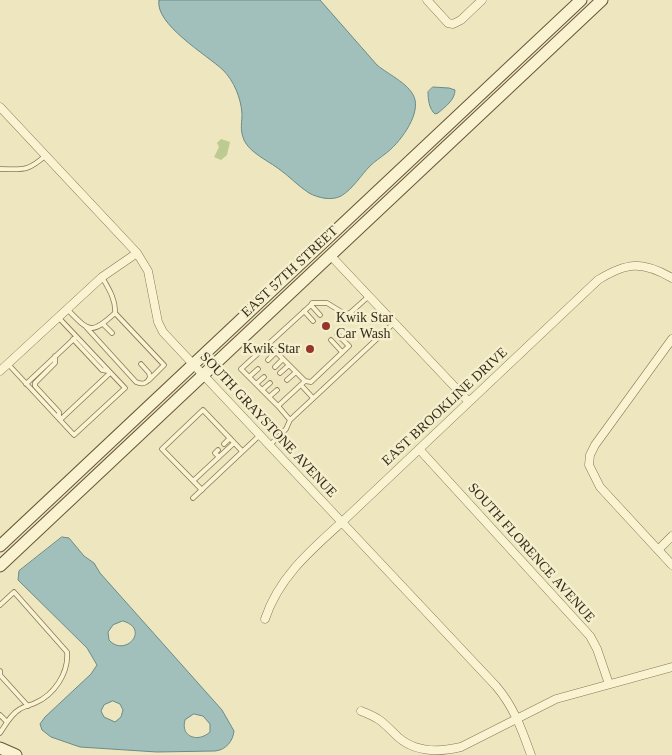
<!DOCTYPE html>
<html>
<head>
<meta charset="utf-8">
<style>
	body { margin:0 }
	canvas { display:block; background:#eee6be }
</style>
</head>
<body>
<canvas width="672" height="755"></canvas>
<script>
const ctx = document.querySelector('canvas').getContext('2d');
ctx.lineJoin = 'round';
function fillPath(path, color) {
  ctx.fillStyle = color;
  ctx.fill(path, 'evenodd');
}
function strokePath(path, color, width, dash) {
  ctx.strokeStyle = color;
  ctx.lineWidth = width;
  ctx.lineCap = dash ? 'butt' : 'round';
  ctx.setLineDash(dash || []);
  ctx.stroke(path);
}
function drawText(font, color, halo, rows, align = 'center') {
  ctx.font = font + ' "Times New Roman",serif';
  ctx.lineWidth = 5;
  ctx.setLineDash([]);
  ctx.textBaseline = 'middle';
  ctx.strokeStyle = halo;
  ctx.fillStyle = color;
  for (const [text, x, y, turn = 0] of rows) {
    ctx.save();
    ctx.translate(x, y);
    ctx.rotate((+turn || 0) * Math.PI / 180);
    ctx.textAlign = isNaN(turn) ? turn : align;
    if (halo) ctx.strokeText(text, 0, 0);
    ctx.fillText(text, 0, 0);
    ctx.restore();
  }
}
const green = new Path2D(`
	M221,139L230,142L227,155L221,160L214,157L219,147L217,143Z`);
const water = new Path2D(`
	M159,0H320L377,65C389,75 412,85 415,100C419,117 399,144 385,154C380,158 375,161 370,166C361,175 353,189 341,196C332,201 318,198 309,193C298,186 289,176 279,169C271,163 261,158 254,152C249,148 244,142 243,137C240,129 242,122 242,114C241,98 234,81 223,70C207,55 154,24 159,0Z
	M433,87L449,88L455,90C455,100 445,107 438,113L435,114C429,109 428,99 428,92Z
	M62,537L69,538L84,556L94,563L100,573L222,710L234,731C233,741 226,750 215,751L157,752L80,747L51,737L42,730L40,724L45,717L91,674L97,665L87,648L18,580L19,571ZM123,621C151,629 125,658 109,640L108,632L113,625ZM113,701L120,704L123,710L121,717L115,722L104,717L101,711L104,705ZM194,714L203,716L210,724V732C198,743 180,737 185,720Z`);
const service = new Path2D(`
	M0,169C23,169 27,172 45,156
	M311,305L320,315
	M67,309C89,331 90,336 115,313C116,300 109,289 102,277
	M304,311L313,321
	M115,313L164,365L149,380
	M103,324L112,333
	M86,327L136,382C143,385 147,384 150,377L149,373L141,364
	M73,339L102,370L108,371
	M331,340L342,352
	M268,344L305,381L278,406L241,369L311,305L312,303H327L345,314L350,313L369,296
	M55,356V363L35,383V386L59,412V418
	M268,360L276,352
	M8,364L74,435L125,388L59,318
	M275,367L283,359
	M280,373L289,365
	M249,377L258,369
	M287,380L296,372
	M305,381L311,382L349,346L337,334
	M26,384L76,337
	M256,384L264,377
	M301,385L313,398
	M262,390L270,383
	M269,397L277,390
	M60,420L110,373
	M290,420L394,323
	M224,444L230,438
	M270,445L286,429L290,420L278,406
	M218,450L215,453L219,457
	M193,481L234,443
	M202,490L162,449L203,410L242,451
	M193,498L260,435
	M0,605L14,592L67,652C69,673 54,695 35,703C31,705 25,706 20,709C11,714 6,724 0,733
	M0,671V675L28,706
	M0,715L7,722`);
const minor = new Path2D(`
	M427,0L448,23L453,24L461,20L482,0
	M0,107L137,253L148,271L158,322L163,332L193,364L496,686C514,707 522,730 531,755
	M330,255L469,402
	M672,339L595,445L590,455L589,465L600,487L672,565
	M0,371L102,277L137,253
	M419,449L590,636L597,649L609,684
	M658,550L672,536
	M265,619C279,577 311,550 342,522L598,280C627,262 642,261 672,278
	M361,711C382,719 383,723 398,737C416,753 440,752 461,747L556,699L672,667`);
const secondary = new Path2D(`
	M0,546L581,0
	M0,566L602,0
	M0,748L16,755`);
const markers = [
	[326,326,5,"#953627"],
	[310,349,5,"#953627"]
];
const streetNames = [
	["EAST 57TH STREET",290,272,-43],
	["EAST BROOKLINE DRIVE",445,407,-43],
	["SOUTH GRAYSTONE AVENUE",268,425,47],
	["SOUTH FLORENCE AVENUE",531,553,48]
];
const poiNames = [
	["Kwik Star",336,318],
	["Car Wash",336,334],
	["Kwik Star",300,349,"right"]
];
fillPath(green, '#bccb92');
fillPath(water, '#a1bfbb');
strokePath(water, '#698c89', 1);
strokePath(service, '#867657', 5.5);
strokePath(minor, '#867657', 9);
strokePath(secondary, '#67573a', 13);
strokePath(service, '#f9f3d1', 4);
strokePath(minor, '#f9f3d1', 8);
strokePath(secondary, '#f9f3d1', 11);
for (const [x, y, r, color] of markers) {
  const dot = new Path2D();
  dot.arc(x, y, r, 0, 2 * Math.PI);
  ctx.fillStyle = color;
  ctx.fill(dot);
  strokePath(dot, '#f5efcd', 2);
}
drawText('14px', '#352b1b', '#f5efcd', streetNames);
drawText('14px', '#352b1b', '#f5efcd', poiNames, 'left');
</script>
</body>
</html>
